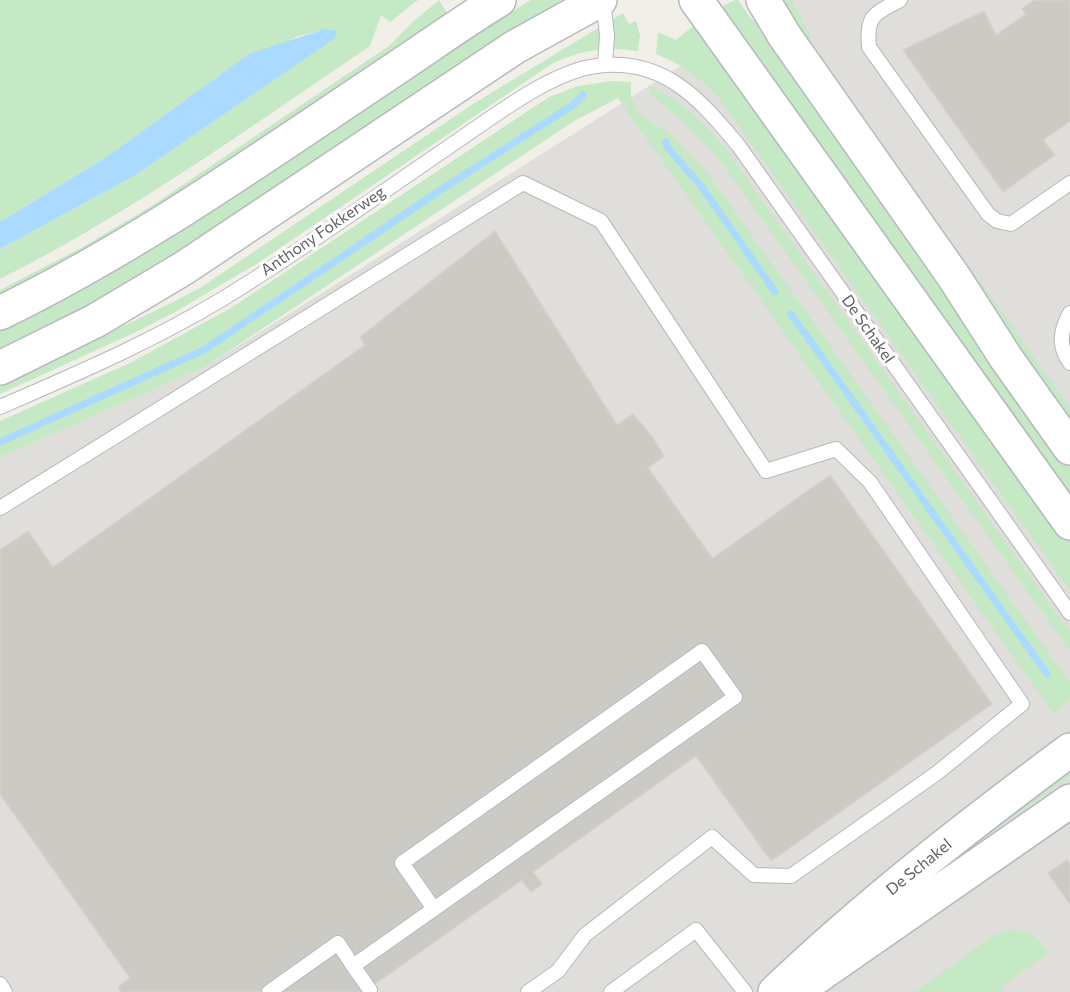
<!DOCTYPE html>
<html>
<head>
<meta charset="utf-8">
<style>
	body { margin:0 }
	canvas { display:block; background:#f1efe8 }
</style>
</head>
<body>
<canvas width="1070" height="992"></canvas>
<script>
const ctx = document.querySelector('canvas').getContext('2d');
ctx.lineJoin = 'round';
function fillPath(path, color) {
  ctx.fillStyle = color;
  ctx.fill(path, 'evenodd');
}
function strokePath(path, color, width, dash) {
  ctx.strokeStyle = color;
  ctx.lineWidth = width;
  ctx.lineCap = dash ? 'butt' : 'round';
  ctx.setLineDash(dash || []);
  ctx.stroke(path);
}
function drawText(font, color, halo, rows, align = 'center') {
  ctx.font = font + ' Commissioner,sans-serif';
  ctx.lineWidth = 6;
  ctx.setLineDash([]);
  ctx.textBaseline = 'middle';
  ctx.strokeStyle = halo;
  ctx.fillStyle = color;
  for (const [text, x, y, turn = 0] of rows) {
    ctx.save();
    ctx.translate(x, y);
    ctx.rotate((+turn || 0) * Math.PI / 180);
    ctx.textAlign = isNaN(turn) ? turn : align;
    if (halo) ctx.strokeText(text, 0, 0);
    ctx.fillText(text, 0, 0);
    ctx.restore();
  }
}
const industrial = new Path2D(`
	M785,0H1070V992H0V457L205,367Z`);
const green = new Path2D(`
	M0,0H418L390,22L381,15L370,46C249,128 131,213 0,279V249L134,176L334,38L336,30L324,29L296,37L220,75L108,156L0,222Z
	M439,0L447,13L431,29L185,195L0,298V290L81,248L150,207L389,46L416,19Z
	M531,0H567L211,234L83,312L0,353V330C81,289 160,245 236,195C335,130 429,60 531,0Z
	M735,0H738L1070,467V503L719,8Z
	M783,0H792L811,38L807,40L780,2Z
	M623,13L629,24L636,21L640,35L638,51C607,46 582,50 553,63L258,263L175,312L138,331L0,394V382C66,350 135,323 200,288L473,104Z
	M693,26L747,90L1070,545V591L719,98C701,78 681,64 656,54L658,32L676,40Z
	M612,81L631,82V97L638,113L672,136L705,170L1070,683V699L1055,714L1051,710L618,98L574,121L205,367L0,457V421L132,362L231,308L549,97L578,86Z
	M648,86C678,97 701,121 722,144L1070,633V651L722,163L697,135L652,95Z
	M972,270L1070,408V425L969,272Z
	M1070,759V777L920,883Z
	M1008,929C1028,930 1038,936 1049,953L1002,986L1005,992H915L993,936Z`);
const water = new Path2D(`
	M324,29L337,30L335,38L134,176L0,249V222L108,156L249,54Z`);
const stream = new Path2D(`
	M666,142L667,147L701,186L775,292
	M791,314L1047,674
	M0,442L204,350L442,189L573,105L583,95`);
const building = new Path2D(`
	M1034,0H1070V121L1043,140L1055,155L1003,192L903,50L984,11L996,35L1026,14L1022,9Z
	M495,231L617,425L633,414L650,434L664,456L648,468L710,555L713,558L830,475L992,704L771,861L696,756L533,872L542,884L531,892L522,880L372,986L376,992H121L118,987L130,978L0,794V550L28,531L53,567L365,345L360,337Z
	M1067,860L1070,864V904L1048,873Z`);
const service = new Path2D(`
	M603,0L607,35L605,65
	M900,0C874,14 866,15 869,47L988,214L997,221L1011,224L1070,183
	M1070,313C1060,331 1058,346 1070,363
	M0,407C76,374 153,341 224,298C301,251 375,197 450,146C489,120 549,72 596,66C663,57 699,98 738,145L1070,613
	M0,508L523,183L601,221L766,471L836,449L870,482L1022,704L937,773L791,876L754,875L712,837L585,935L558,971L528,992
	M353,966L370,990
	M0,984L5,992
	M269,992L338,943L353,966L735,697L702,651L402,863L434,909
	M611,992L696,930L745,992`);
const tertiary = new Path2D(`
	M696,0L1070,523
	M763,0L784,35L954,277L1006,358L1070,448
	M808,983L1070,801
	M775,992C867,904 968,826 1070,750`);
const secondary = new Path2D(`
	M0,313C136,247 260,159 386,75C424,50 461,23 499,0
	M0,368L95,321L184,268L515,47L600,0`);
const streetNames = [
	["Anthony Fokkerweg",323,231,-34],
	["De Schakel",868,329,55],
	["De Schakel",919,867,-39]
];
fillPath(industrial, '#e0deda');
fillPath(green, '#c5e8c5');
fillPath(water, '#aadaff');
strokePath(stream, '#aadaff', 7);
fillPath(building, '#cccac5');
strokePath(building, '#d6d1c6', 1.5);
strokePath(service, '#b5b8bc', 16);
strokePath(tertiary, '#b5b8bc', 36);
strokePath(secondary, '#b6babf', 36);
strokePath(service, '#fff', 14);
strokePath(tertiary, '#fff', 33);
strokePath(secondary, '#fff', 33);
drawText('16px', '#5f6368', '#fff', streetNames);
</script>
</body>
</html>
